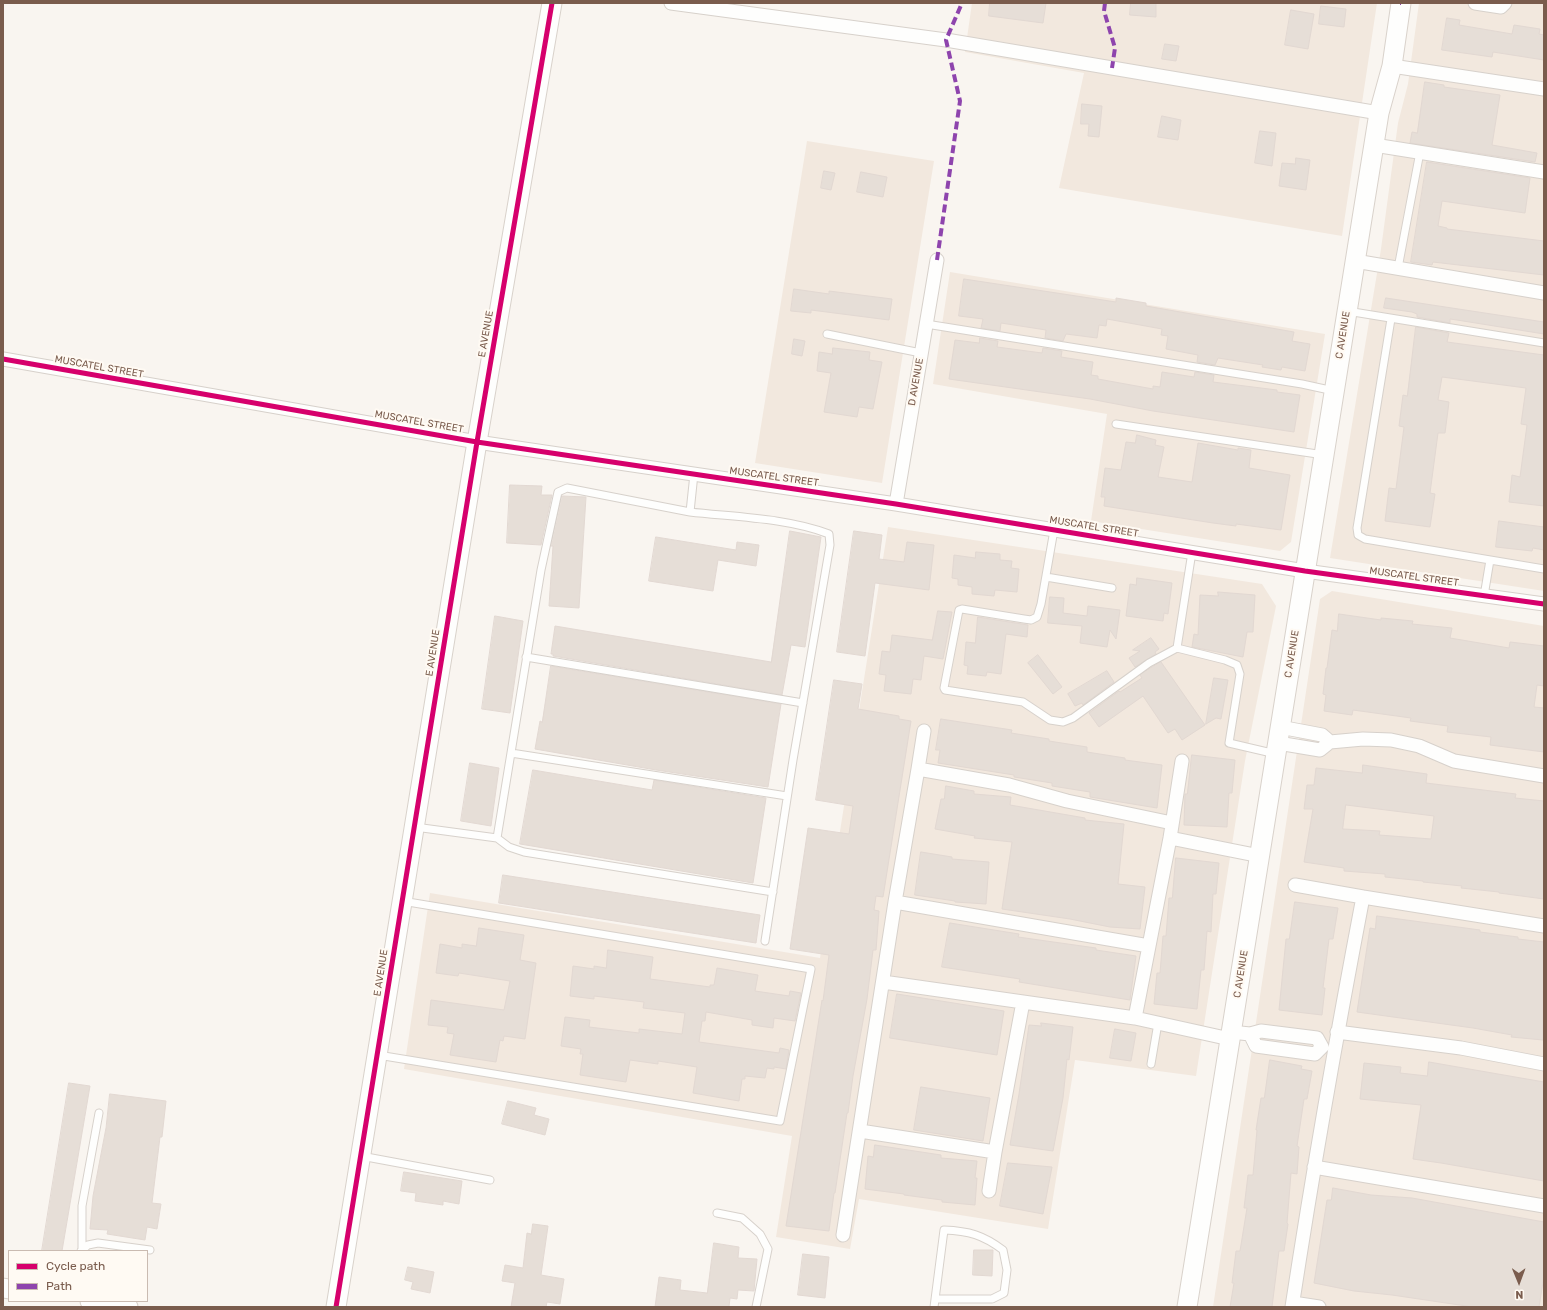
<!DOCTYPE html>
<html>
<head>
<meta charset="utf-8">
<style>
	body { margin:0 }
	#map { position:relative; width:1547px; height:1310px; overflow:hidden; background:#f9f5f0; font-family:Rubik,sans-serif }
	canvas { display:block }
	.frame { position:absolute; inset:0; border:4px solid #7a5c4d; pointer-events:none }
	.legend { position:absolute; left:8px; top:1250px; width:140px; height:52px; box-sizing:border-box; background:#fffaf3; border:1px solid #cabbb1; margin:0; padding:5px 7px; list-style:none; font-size:12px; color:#7a5c4d }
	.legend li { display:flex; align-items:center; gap:8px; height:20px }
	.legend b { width:20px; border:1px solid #cabbb1 }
	.north { position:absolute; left:1499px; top:1262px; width:40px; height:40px; -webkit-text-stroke:3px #fffaf3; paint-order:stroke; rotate:179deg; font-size:11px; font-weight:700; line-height:16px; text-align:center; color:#7a5c4d }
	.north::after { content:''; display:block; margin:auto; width:14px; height:18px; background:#7a5c4d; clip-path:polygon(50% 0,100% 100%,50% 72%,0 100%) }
</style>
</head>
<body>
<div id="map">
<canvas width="1547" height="1310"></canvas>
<div class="frame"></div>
<ul class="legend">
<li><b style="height:5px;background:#d6006c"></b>Cycle path</li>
<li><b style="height:5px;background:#8e44ad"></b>Path</li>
</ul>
<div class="north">N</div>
</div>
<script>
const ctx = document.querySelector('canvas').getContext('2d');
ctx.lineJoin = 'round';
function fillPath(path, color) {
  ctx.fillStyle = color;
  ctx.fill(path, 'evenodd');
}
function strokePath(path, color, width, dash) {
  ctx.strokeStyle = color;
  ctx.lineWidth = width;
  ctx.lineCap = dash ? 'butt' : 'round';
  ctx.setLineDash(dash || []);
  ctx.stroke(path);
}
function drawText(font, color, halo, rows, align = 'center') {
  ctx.font = font + ' Rubik,sans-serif';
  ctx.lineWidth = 4;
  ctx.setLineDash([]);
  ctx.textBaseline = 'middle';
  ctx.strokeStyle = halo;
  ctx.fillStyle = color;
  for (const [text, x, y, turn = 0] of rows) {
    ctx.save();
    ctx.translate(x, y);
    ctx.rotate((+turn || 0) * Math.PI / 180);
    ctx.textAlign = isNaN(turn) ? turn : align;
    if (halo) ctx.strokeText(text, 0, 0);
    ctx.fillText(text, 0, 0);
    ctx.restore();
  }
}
const residential = new Path2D(`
	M972,3H1377L1342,236L1059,188L1084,73L965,52Z
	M1419,3H1544V591L1330,558L1381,249L1398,123L1408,84Z
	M807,141L934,161L882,483L755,463Z
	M950,272L1325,334L1291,542L1280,551L1091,521L1107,414L933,384Z
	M888,527L1262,584L1276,606L1245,761L1196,1076L1075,1060L1048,1229L859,1199L850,1249L776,1237L792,1136L404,1069L430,893L820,958Z
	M1332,591L1544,626V1307H1213L1320,599Z`);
const building = new Path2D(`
	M990,3H1046L1043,23L989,16Z
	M1131,3H1156V17L1130,15Z
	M1321,6L1346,9L1344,27L1319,24Z
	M1291,10L1314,14L1308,49L1285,45Z
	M1447,18L1460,20L1459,25L1512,34L1514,25L1540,29L1539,34L1544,35V60L1493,52L1492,57L1442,50Z
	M1165,44L1179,46L1176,61L1162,59Z
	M1425,82L1444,85V87L1500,95L1492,145L1537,153L1535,162L1410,143L1412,132L1417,133Z
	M1082,104L1102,106L1099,137L1088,136L1089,124H1081Z
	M1162,116L1181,120L1178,140L1158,137Z
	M1260,131L1276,133L1272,166L1255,163Z
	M1296,158L1310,160L1306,190L1279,186L1282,163L1295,164Z
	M1427,162L1530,178L1525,213L1442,201L1438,226L1447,228V229L1544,241V275L1433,262L1432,265L1411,262Z
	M824,171L835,173L831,190L821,188Z
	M861,172L887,177L883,197L857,192Z
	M964,279L1116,302V298L1146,303V306L1294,332L1292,341L1310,344L1305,371L1282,367L1281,370L1262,367L1263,365L1218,358L1215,365L1197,362L1198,355L1166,349L1168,336L1161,335L1162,329L1107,319L1106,326L1099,325L1097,338L1066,334L1063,341L1045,338L1046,330L1001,323L1000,331L981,328L983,319L959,316Z
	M794,289L829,294V291L892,299L889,320L811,310V313L791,311Z
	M1386,298L1544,322V334L1457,320L1450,319V323L1417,317V314L1412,312L1384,308Z
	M1416,327L1449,333L1447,342L1544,355V506L1509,502L1512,475L1520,477L1527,425L1521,424L1526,388L1442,377L1438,400L1449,402L1445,433H1438L1430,493L1435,494L1430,527L1385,521L1389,488L1396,489L1404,427L1399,426L1403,395L1407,396Z
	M980,338L998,341L997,347L1042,353L1043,348L1062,351L1061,357L1093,362L1091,375L1098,376V379L1153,389V386L1160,387L1162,372L1194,377L1195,372L1214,375L1213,382L1277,390V392L1300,395L1294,432L1153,411L1090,399L949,379L955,340L979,343Z
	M794,339L805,341L802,356L792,354Z
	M833,348L870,352L869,360L882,362L873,409L859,407L857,417L824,412L831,373L817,371L819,352L832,354Z
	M1137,435L1156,440L1155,445L1164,447L1158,477L1192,482L1198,443L1238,450V448L1251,450L1249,468L1290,475L1281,530L1236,524V526L1213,523L1104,506L1105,497H1101L1105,468L1121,470L1126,442L1135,443Z
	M510,485L542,486L541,495H552L541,545L507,543Z
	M562,496L586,497L579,608L549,606L553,546H551Z
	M1499,521L1544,527V550L1533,548L1532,551L1496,547Z
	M790,531L821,537L805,647L791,645L782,695L553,656V654H551L555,626L771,662Z
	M854,531L882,535L879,559L904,562L907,542L934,545L929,590L875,583L865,656L837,652Z
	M656,537L736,550L737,542L759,545L756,566L718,560L713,591L649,581Z
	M976,552L1000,554V560L1012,561L1011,568L1019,569L1017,592L995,590L994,596L972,594V587L958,585V579L952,578L954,555L975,558Z
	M1137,578L1172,583L1168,614L1164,613L1163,621L1126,616L1130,584L1136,585Z
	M1218,592L1255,595L1253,632H1247L1243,657L1192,647L1194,634L1198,635L1200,595L1218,596Z
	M1050,597L1064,598L1063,613L1087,616L1088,606L1120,610L1116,639L1110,630L1107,647L1080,643L1082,626L1048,623Z
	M938,611L952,612L943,659L924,656L921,680L913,679L911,694L884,691L886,675L879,674L882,651L890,652L892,635L932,640Z
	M1339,614L1381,620V618L1413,621L1412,624L1452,628L1450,638L1509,648L1510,642L1544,646V686L1537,685L1534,707L1544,708V752L1490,745L1491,737L1447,732L1448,726L1410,721L1411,718L1353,710L1352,715L1324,711L1326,695L1323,694L1326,668H1327L1332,630L1337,631Z
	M495,616L523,621L510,713L482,709Z
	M978,617L1028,625L1027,637L1006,634L1001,674L987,672L986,676L967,674L968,666L964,665L966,642L975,643Z
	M1151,638L1159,649L1155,652L1156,654L1135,667L1129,658L1140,651L1133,650Z
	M1038,655L1062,687L1053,694L1028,663Z
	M1161,662L1205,725L1182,740L1175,729L1168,733L1143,696L1099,727L1089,713L1119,691L1120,692L1142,678L1140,675Z
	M551,666L781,704L768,787L656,770L535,749L540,721L542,722Z
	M1107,671L1114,682L1083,705L1082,703L1075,706L1068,694Z
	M1214,678L1228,680L1221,719L1216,718L1206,724Z
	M834,680L862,684L858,709L899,716V719L911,721L883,897L876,896L874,910L879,911L876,950H873L867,999L853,1076L848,1113H847L835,1193H834L829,1231L786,1226L822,1000L823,1001L829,955L790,949L808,828L849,834L853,806L816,800Z
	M941,719L1012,730L1011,733L1049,739V741L1087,747V752L1125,758V760L1162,765L1157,808L1090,797V792L1052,786V783L1014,777V775L938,763L940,750H936Z
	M1192,755L1235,760L1232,793H1229L1227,827L1184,825L1185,794H1187Z
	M470,763L499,768L491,826L461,821Z
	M1363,765L1427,774L1426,783L1516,794L1515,798L1544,801V899L1499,893V892L1461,888L1462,886L1423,882V881L1385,877V874L1344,871V868L1304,862L1313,809H1304L1307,785H1314L1316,768L1362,773ZM1346,805L1434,816L1431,839L1379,835L1380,831L1343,829Z
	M533,770L652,790L654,780L766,798L753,883L520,844Z
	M946,786L974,791V794L1011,797L1010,805L1085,818V820L1124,824L1118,884L1145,887L1140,929L1110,927L1070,919L1002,909L1012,842L974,838L975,836L935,829L941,799H944Z
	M921,852L952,857V859L989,862L986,904L955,902V901L915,895Z
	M1176,858L1219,863L1216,894H1213L1211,932L1207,931L1204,970H1201L1197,1009L1154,1004L1157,973H1160L1163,936H1166L1169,898H1172Z
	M503,875L760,915L756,943L499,903Z
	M1295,902L1338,908L1333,939H1329L1323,988H1325L1322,1015L1279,1010L1286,939H1289Z
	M1377,916L1480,930V932L1518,937V939L1544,942L1543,1040L1511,1037L1512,1035L1473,1028L1357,1012L1370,928L1375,929Z
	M950,923L1019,934L1018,937L1096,948V950L1136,956L1130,1000L1019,982L1020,979L942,967Z
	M479,928L524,935L520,960L536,963L525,1039L504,1036L503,1041L500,1040L496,1062L450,1055L454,1034L447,1033L448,1027L428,1025L431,1000L504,1010L510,981L459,973L458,976L436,973L440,944L462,948V944L476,946Z
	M608,950L653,957L650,979L710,987V985H714L717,968L758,975L755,991L789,996L790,991L801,993L795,1021L774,1018L773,1028L752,1025V1020L706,1012L705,1021H702L699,1042L779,1053L780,1048L789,1050L786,1069L774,1067V1069L767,1068L765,1078L745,1076V1079H742L739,1101L693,1093L697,1067L658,1061V1064L630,1060L626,1082L580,1075L583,1054H580L581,1049L561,1046L565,1017L590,1020L589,1027L639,1033V1029L682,1034L685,1013L643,1008L644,1002L594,996V999L570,996L573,966L594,969V966L606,968Z
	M897,994L1004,1011L997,1055L890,1038Z
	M1041,1023L1073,1027L1069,1060L1067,1059L1063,1098L1053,1151L1010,1145L1019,1094L1029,1025L1041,1026Z
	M1115,1029L1136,1033L1131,1061L1110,1058Z
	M1270,1060L1302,1066L1301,1069L1312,1071L1307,1099H1304L1297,1146L1299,1147L1297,1174L1291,1173L1287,1223L1288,1224L1284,1251H1279L1272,1307H1230L1234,1283H1232L1236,1251H1240L1247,1208H1244L1248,1175H1253L1257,1130H1256L1261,1098H1264Z
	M1429,1062L1544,1082V1181L1441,1163L1413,1159L1421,1105L1360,1099L1364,1063L1401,1067L1400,1073L1427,1076Z
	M69,1083L90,1086L62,1251H42Z
	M921,1087L990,1098L983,1141L914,1130Z
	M110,1094L166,1101L162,1137H160L152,1203L161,1204L157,1229L147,1227L145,1240L107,1234L108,1230L90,1229L93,1196L106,1128Z
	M508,1101L536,1108L534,1115L549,1119L545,1135L502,1124Z
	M875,1145L941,1155V1158L977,1161L975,1178H977L975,1205L942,1202V1200L904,1195V1194L865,1189L868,1156L873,1157Z
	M1008,1163L1052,1167L1043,1214L1000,1206Z
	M404,1172L462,1181L459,1204L443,1201V1205L415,1201L416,1193L401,1191Z
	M1333,1188L1371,1195L1412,1198L1544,1222V1276L1539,1307H1473L1392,1295L1354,1291L1314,1283L1327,1200H1331Z
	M533,1224L548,1226L541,1275L564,1279L560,1304L547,1302L546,1307H511L515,1283L502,1281L505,1265L523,1268L527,1233L531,1234Z
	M714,1243L739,1247L738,1258L757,1259L754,1291L738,1290L737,1299L730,1298L729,1307H655L659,1277L681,1280L680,1290L707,1293Z
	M974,1250H993L992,1276L973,1275Z
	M803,1254L829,1257L825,1298L798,1295Z
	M408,1267L434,1272L430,1293L411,1289L413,1282L405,1280Z`);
const lane = new Path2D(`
	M1398,268L1420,152
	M1347,311L1544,343
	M1391,319L1357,528L1358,535L1365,539L1544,569
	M926,324L1302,384L1334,391
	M827,334L921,353
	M1116,424L1324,455
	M694,474L690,512C734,517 788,518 829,534L830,545L793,760L765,941
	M1054,530L1041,604L1037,617L1031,620L1024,619L962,609L959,610L944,688L945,690L1023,702L1050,720L1063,722L1073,718L1149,663L1177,648L1192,552
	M1046,577L1112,588
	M1484,596L1490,560
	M1177,648L1225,660L1237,665L1240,674L1229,743L1276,754
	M526,657L803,703
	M511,753L787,796
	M415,827L497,838L509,847L524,852L773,892
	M497,838L541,570L558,492L567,488L690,512
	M378,1055L780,1121L811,969L402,901
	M1151,1064L1158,1023
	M361,1156L490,1180
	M717,1213L742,1218L760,1234L768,1249L756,1307
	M82,1250V1206L99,1113
	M81,1251L88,1245L98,1243L150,1250
	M934,1307L944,1230C969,1231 983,1235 1003,1250L1007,1270L1004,1293L992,1299H935`);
const street = new Path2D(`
	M671,3L946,40L1379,113
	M1475,3L1501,7L1505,3
	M1392,66L1544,89
	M1374,145L1544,172
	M1355,261L1544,293
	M3,359L477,442L896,504L1305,571L1544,604
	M896,504L937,260
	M924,731L918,769L1009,785L1067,801L1172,823
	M1330,742L1363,739L1391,740L1419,746L1454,761L1544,776
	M1278,743L1320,750L1330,742L1322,735L1280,727
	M1170,838L1260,856
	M1295,885L1363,897
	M895,902L1149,946
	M883,982L1023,1002L995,1152
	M1023,1002L1135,1018L1230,1039
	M1135,1018L1170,838L1182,761
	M1231,1032L1250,1034L1261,1031L1317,1038L1322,1047L1315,1054L1256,1046L1250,1034
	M1337,1032L1461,1048L1544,1064
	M860,1131L995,1152L989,1191
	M1314,1167L1544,1206
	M843,1235L895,902L918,769
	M1293,1303L1319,1307
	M1292,1307C1313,1170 1337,1033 1363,897L1544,926`);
const secondary = new Path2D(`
	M3,1288L9,1289
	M90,1301L128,1307
	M336,1307L477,442L552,3
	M1187,1307L1379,113L1392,66L1401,3`);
const quiet = new Path2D(`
	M1105,3L1104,11L1115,48L1112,68
	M1400,3H1401
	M937,260L960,101L946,40L962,3`);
const cycleway = new Path2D(`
	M3,359L477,442L896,504L1305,571L1544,604
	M336,1307L477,442L552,3`);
const streetNames = [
	["E AVENUE",486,334,-80],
	["C AVENUE",1343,335,-81],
	["MUSCATEL STREET",99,367,10],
	["D AVENUE",916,382,-80],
	["MUSCATEL STREET",419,422,10],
	["MUSCATEL STREET",774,477,8],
	["MUSCATEL STREET",1094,527,9],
	["MUSCATEL STREET",1414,577,8],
	["E AVENUE",433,653,-81],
	["C AVENUE",1292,654,-81],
	["E AVENUE",381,973,-81],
	["C AVENUE",1241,974,-81]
];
fillPath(residential, '#f2e8de');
fillPath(building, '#e6ded7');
strokePath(building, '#e2d8d2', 1);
strokePath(lane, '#d7d1cb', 9);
strokePath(street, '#d7d1cb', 15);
strokePath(secondary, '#d9d2cb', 21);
strokePath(lane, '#fefefd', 7);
strokePath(street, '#fefefd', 13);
strokePath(secondary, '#fefefd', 19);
strokePath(quiet, '#8e44ad', 4, [8, 4]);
strokePath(cycleway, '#d6006c', 5);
drawText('10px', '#7a5c4d', '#fffaf3', streetNames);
</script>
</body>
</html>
